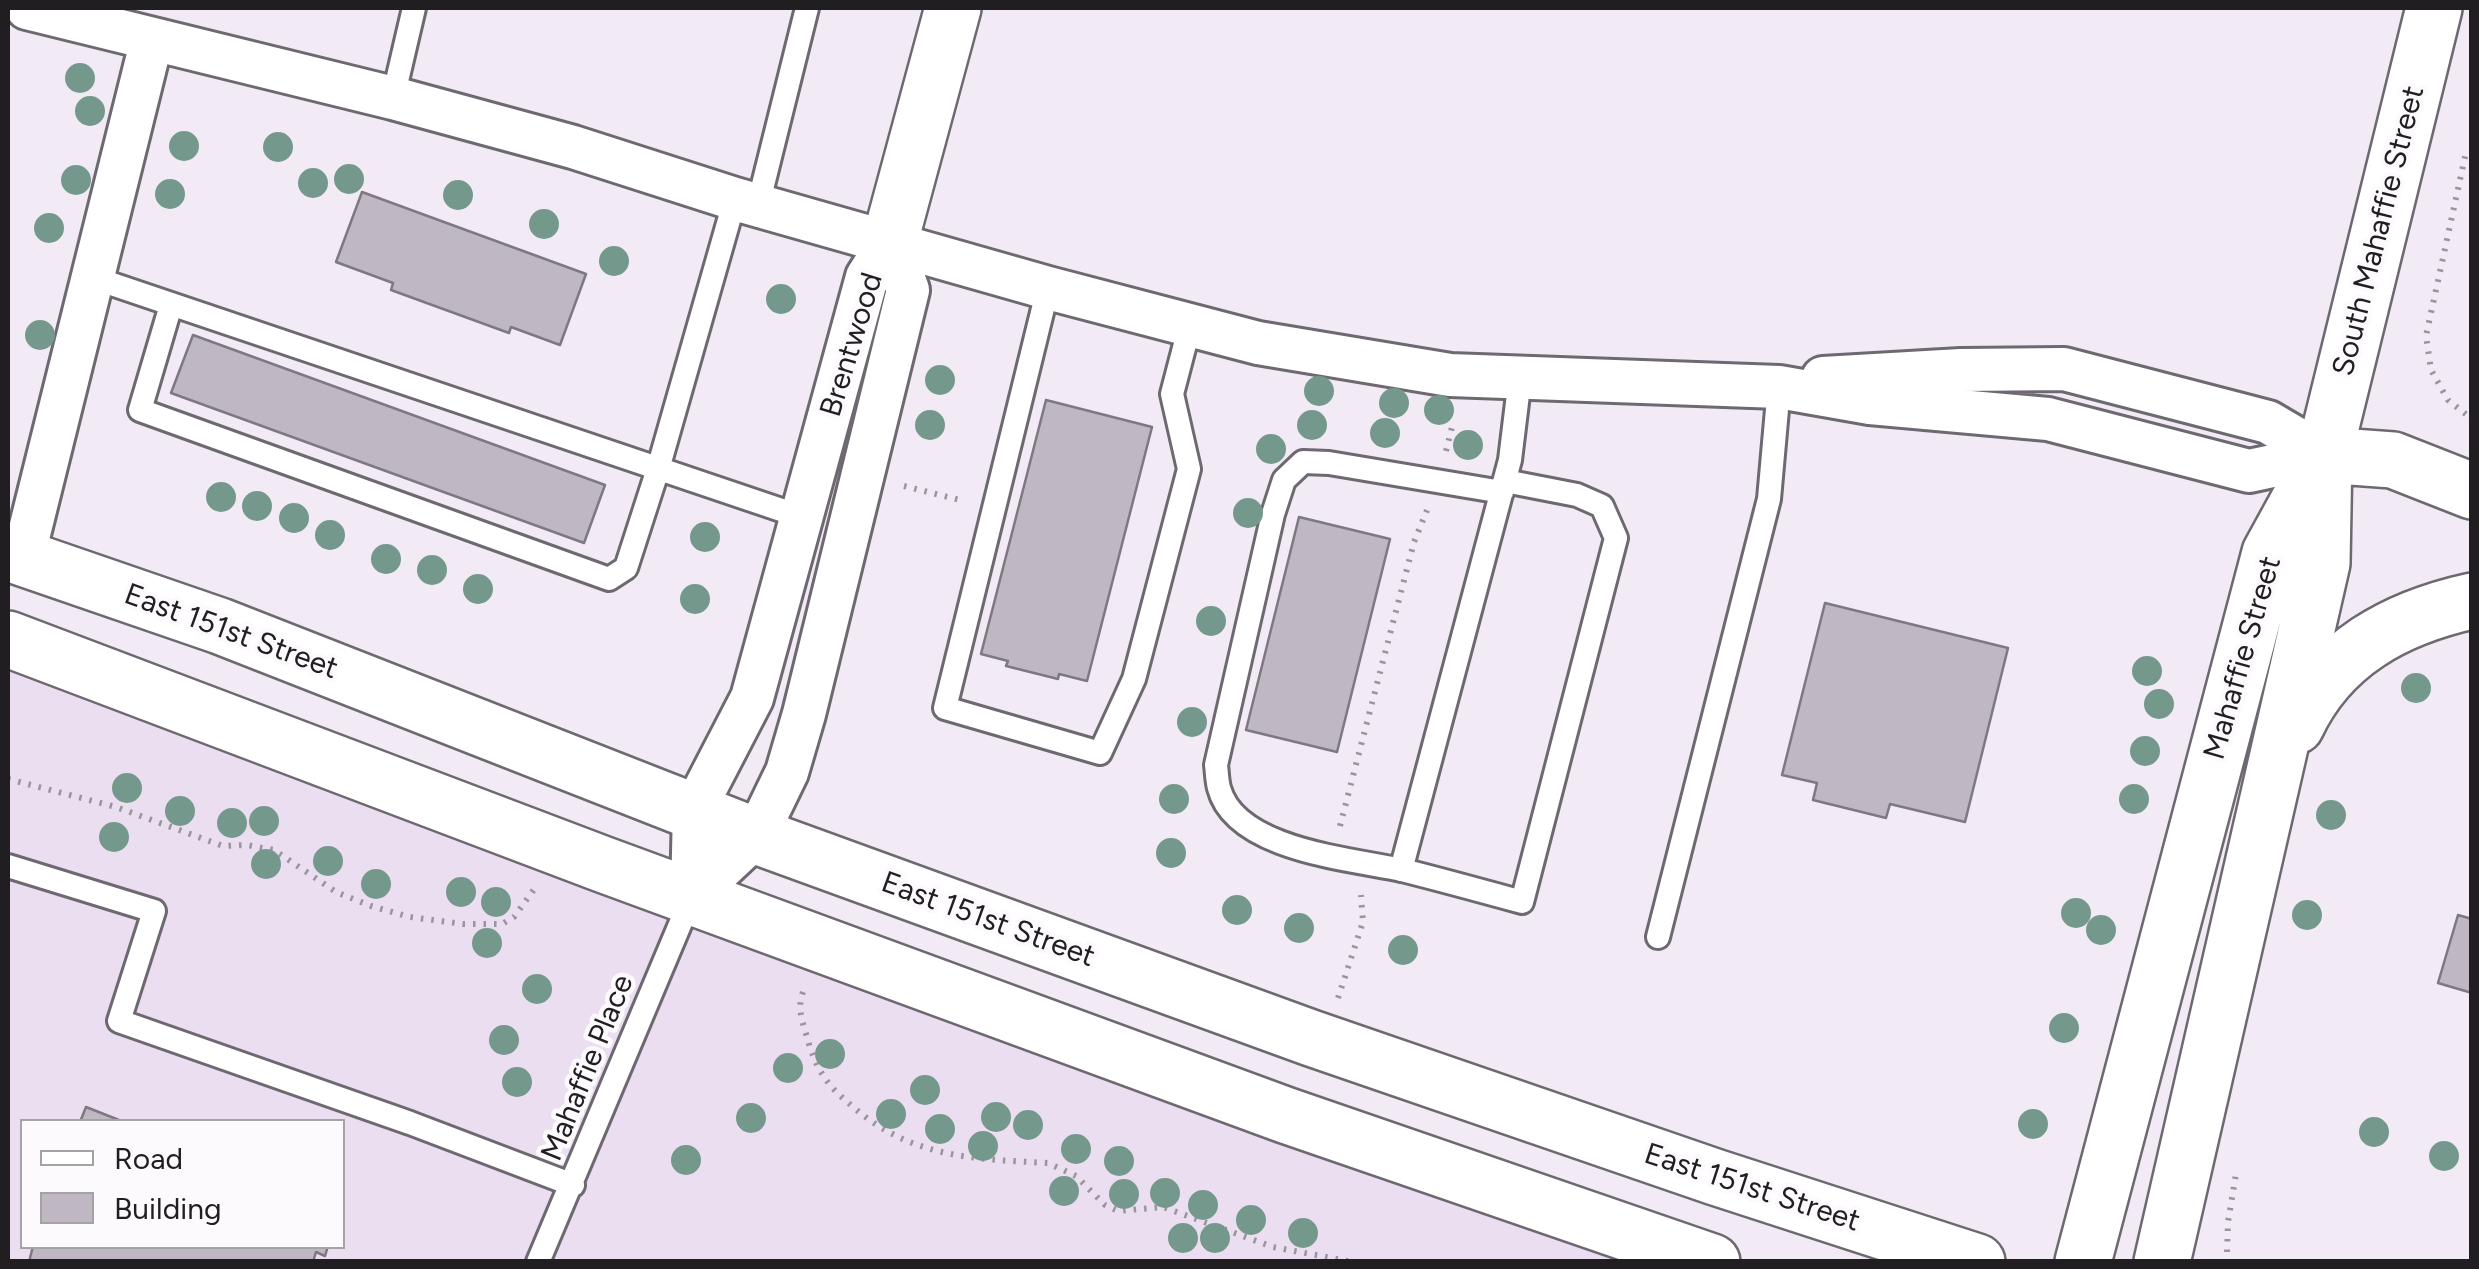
<!DOCTYPE html>
<html>
<head>
<meta charset="utf-8">
<style>
	body { margin:0 }
	#map { position:relative; width:2479px; height:1269px; overflow:hidden; background:#f2ebf6; font-family:Figtree,sans-serif }
	canvas { display:block }
	.frame { position:absolute; inset:0; border:10px solid #211e22; pointer-events:none }
	.legend { position:absolute; left:20px; top:1119px; width:325px; height:130px; box-sizing:border-box; background:#fdfafe; border:2px solid #a5a2a6; margin:0; padding:12px 18px; list-style:none; font-size:30px; color:#211e22 }
	.legend li { display:flex; align-items:center; gap:20px; height:50px }
	.legend b { width:50px; border:2px solid #a5a2a6 }
</style>
</head>
<body>
<div id="map">
<canvas width="2479" height="1269"></canvas>
<div class="frame"></div>
<ul class="legend">
<li><b style="height:12px;background:#fff"></b>Road</li>
<li><b style="height:28px;background:#bfb8c3"></b>Building</li>
</ul>
</div>
<script>
const ctx = document.querySelector('canvas').getContext('2d');
ctx.lineJoin = 'round';
function fillPath(path, color) {
  ctx.fillStyle = color;
  ctx.fill(path, 'evenodd');
}
function strokePath(path, color, width, dash) {
  ctx.strokeStyle = color;
  ctx.lineWidth = width;
  ctx.lineCap = dash ? 'butt' : 'round';
  ctx.setLineDash(dash || []);
  ctx.stroke(path);
}
function drawText(font, color, halo, rows, align = 'center') {
  ctx.font = font + ' Figtree,sans-serif';
  ctx.lineWidth = 9;
  ctx.setLineDash([]);
  ctx.textBaseline = 'middle';
  ctx.strokeStyle = halo;
  ctx.fillStyle = color;
  for (const [text, x, y, turn = 0] of rows) {
    ctx.save();
    ctx.translate(x, y);
    ctx.rotate((+turn || 0) * Math.PI / 180);
    ctx.textAlign = isNaN(turn) ? turn : align;
    if (halo) ctx.strokeText(text, 0, 0);
    ctx.fillText(text, 0, 0);
    ctx.restore();
  }
}
const built = new Path2D(`
	M8,639L1712,1261H8ZM22,1122H342V1246H22Z`);
const building = new Path2D(`
	M362,192L586,274L560,345L511,327L509,333L391,290L393,283L336,262Z
	M193,335L605,485L584,543L171,393Z
	M1046,400L1152,427L1087,681L1059,674L1058,679L1006,666L1008,661L981,654Z
	M1299,517L1390,539L1337,752L1246,730Z
	M1825,603L2008,648L1965,822L1890,804L1886,818L1813,800L1817,783L1782,775Z
	M2458,915L2472,919V993L2438,983Z
	M86,1107L124,1122H80Z
	M33,1246H328L325,1256L316,1252L313,1262H29Z`);
const path = new Path2D(`
	M2472,153L2466,152L2426,336L2431,370L2448,400L2472,419
	M1446,451L1453,423
	M904,486L964,501
	M8,779L116,807L223,846L247,845L274,850L336,892L371,906L410,917L463,924H502L514,917L535,888
	M1340,826L1414,542L1427,510
	M803,992C796,1010 804,1025 809,1044C818,1073 829,1087 852,1106C911,1158 973,1159 1048,1163L1076,1176L1105,1205L1118,1211L1163,1207L1273,1247L1353,1262
	M1338,998L1363,922L1361,895
	M2227,1252L2228,1222L2236,1174`);
const service = new Path2D(`
	M393,98L414,8
	M758,205L807,8
	M94,278L802,517
	M1048,288L945,708L1100,753L1134,679L1189,469L1172,394L1190,325
	M171,305L140,410L609,579L626,568L658,469L735,199
	M1502,492L1329,463L1303,462L1284,480L1273,514L1216,765C1217,772 1217,781 1219,788C1235,850 1351,859 1402,870C1442,880 1482,891 1522,902L1616,538L1602,506L1577,495L1505,481
	M8,866L154,911L119,1021L410,1123L573,1185
	M1401,870L1510,460L1520,378
	M1658,937L1769,499L1779,387
	M538,1262L692,896`);
const minor = new Path2D(`
	M27,8L393,98L573,147L735,199L1048,288L1258,343L1450,375L1779,387L1870,403L2048,419L2249,471L2324,455
	M1823,378L1961,370L2064,369L2268,422L2324,455
	M23,558L152,39
	M692,896L756,836L787,772L804,714L908,290L890,241
	M692,896L694,810L752,698L867,277L890,241`);
const tertiary = new Path2D(`
	M890,241L953,8
	M2324,455L2393,460L2472,491
	M2296,726C2330,653 2395,618 2472,601
	M2083,1262L2270,553L2320,462
	M2162,1262L2322,563L2324,455L2434,8`);
const primary = new Path2D(`
	M8,553L220,626L756,836L1311,1038L1715,1177L1977,1262
	M8,639L602,864L1285,1115L1712,1262`);
const trees = [
	[80,78],
	[90,111],
	[184,146],
	[278,147],
	[349,179],
	[76,180],
	[313,183],
	[170,194],
	[458,195],
	[544,224],
	[49,228],
	[614,261],
	[781,299],
	[40,335],
	[940,380],
	[1319,391],
	[1394,403],
	[1439,410],
	[930,425],
	[1312,425],
	[1385,433],
	[1468,445],
	[1271,449],
	[221,497],
	[257,506],
	[1248,513],
	[294,518],
	[330,535],
	[705,537],
	[386,559],
	[432,570],
	[478,589],
	[695,599],
	[1211,621],
	[2147,671],
	[2416,688],
	[2159,704],
	[1192,722],
	[2145,751],
	[127,788],
	[1174,799],
	[2134,799],
	[180,811],
	[2331,815],
	[264,821],
	[232,823],
	[114,837],
	[1171,853],
	[328,861],
	[266,864],
	[376,884],
	[461,892],
	[496,902],
	[1237,910],
	[2076,913],
	[2307,915],
	[1299,928],
	[2101,930],
	[487,943],
	[1403,950],
	[537,989],
	[2064,1028],
	[504,1040],
	[830,1054],
	[788,1068],
	[517,1082],
	[925,1090],
	[891,1114],
	[996,1117],
	[751,1118],
	[2033,1124],
	[1028,1125],
	[940,1129],
	[2374,1132],
	[983,1146],
	[1076,1149],
	[2444,1156],
	[686,1160],
	[1119,1161],
	[1064,1191],
	[1165,1193],
	[1124,1194],
	[1203,1205],
	[1251,1220],
	[1303,1233],
	[1183,1238],
	[1215,1238]
];
const streetNames = [
	["South Mahaffie Street",2379,231,-76],
	["Brentwood",852,345,-73],
	["East 151st Street",231,632,20],
	["Mahaffie Street",2243,658,-74],
	["East 151st Street",988,920,20],
	["Mahaffie Place",588,1068,-68],
	["East 151st Street",1752,1188,18]
];
fillPath(built, '#eadef0');
fillPath(building, '#bfb8c3');
strokePath(building, '#7e7882', 2.5);
strokePath(service, '#6e6871', 28);
strokePath(minor, '#6e6871', 48);
strokePath(tertiary, '#6e6871', 60);
strokePath(primary, '#6e6871', 60);
strokePath(path, '#9a959d', 6, [2.5, 8]);
strokePath(service, '#fff', 22);
strokePath(minor, '#fff', 42);
strokePath(tertiary, '#fff', 55);
strokePath(primary, '#fff', 55);
ctx.fillStyle = '#75988c';
for (const [x, y] of trees) {
  ctx.beginPath();
  ctx.arc(x, y, 15, 0, 2 * Math.PI);
  ctx.fill();
}
drawText('30px', '#211e22', '#fdfafe', streetNames);
</script>
</body>
</html>
